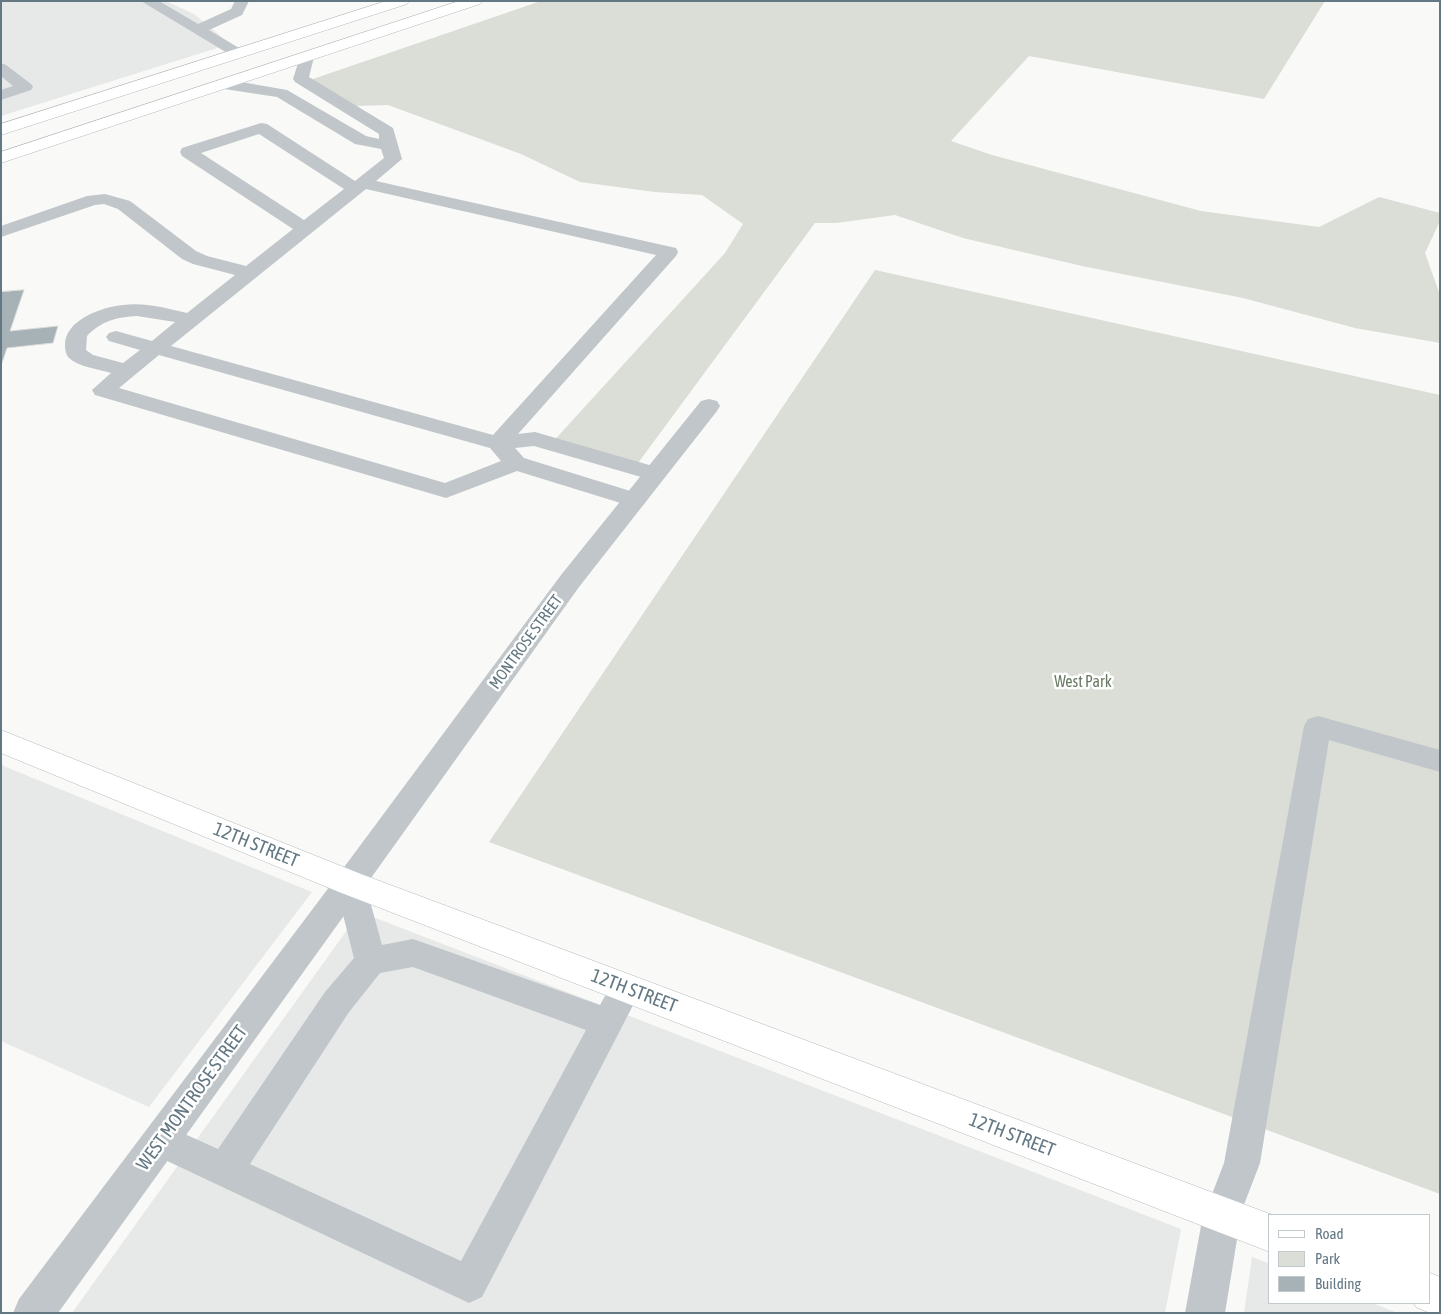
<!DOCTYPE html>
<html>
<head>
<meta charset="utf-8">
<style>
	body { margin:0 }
	#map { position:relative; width:1441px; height:1314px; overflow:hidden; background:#f9f9f7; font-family:"Asap Condensed",sans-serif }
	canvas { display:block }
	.frame { position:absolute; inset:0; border:2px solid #647883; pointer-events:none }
	.legend { position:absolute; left:1268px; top:1214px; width:162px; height:90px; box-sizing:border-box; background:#fff; border:1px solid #c1c9cd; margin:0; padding:6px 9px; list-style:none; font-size:15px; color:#647883 }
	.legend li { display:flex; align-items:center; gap:10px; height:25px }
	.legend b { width:25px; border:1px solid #c1c9cd }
</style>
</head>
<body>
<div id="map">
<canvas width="1441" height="1314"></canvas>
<div class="frame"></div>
<ul class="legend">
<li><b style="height:6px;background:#fff"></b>Road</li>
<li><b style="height:14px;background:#daded6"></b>Park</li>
<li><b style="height:14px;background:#a7b2b7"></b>Building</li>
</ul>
</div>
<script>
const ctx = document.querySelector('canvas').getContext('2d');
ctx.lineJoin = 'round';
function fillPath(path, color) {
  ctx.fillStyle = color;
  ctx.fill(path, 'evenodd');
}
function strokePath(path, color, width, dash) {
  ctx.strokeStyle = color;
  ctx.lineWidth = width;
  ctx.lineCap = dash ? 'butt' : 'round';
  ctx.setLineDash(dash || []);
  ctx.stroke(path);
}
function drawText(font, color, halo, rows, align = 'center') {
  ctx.font = font + ' "Asap Condensed",sans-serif';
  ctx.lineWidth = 5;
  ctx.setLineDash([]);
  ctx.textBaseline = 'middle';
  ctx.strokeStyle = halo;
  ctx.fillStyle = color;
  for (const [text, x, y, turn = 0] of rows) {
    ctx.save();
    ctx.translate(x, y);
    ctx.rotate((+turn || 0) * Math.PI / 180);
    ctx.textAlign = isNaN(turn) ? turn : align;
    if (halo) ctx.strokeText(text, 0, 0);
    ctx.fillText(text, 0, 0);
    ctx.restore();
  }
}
const built = new Path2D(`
	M1,1H166L194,14L230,44L1,116Z
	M1,765L312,892L149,1107L1,1041Z
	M360,912L1181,1229L1165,1313H72Z
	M1252,1257L1270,1264V1303H1372L1398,1313H1244Z`);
const green = new Path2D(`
	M541,1H1325L1264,99L1029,56L951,141L992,155L1201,211L1319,227L1379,197L1440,213V221L1425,253L1440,295V343L1355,328L1243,298L1082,266L963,238L895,215L836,223H815L638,463L550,445L725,253L743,224L702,195L655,192L580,182L521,154L388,105L356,106L310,80Z
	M875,270L1440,395V1194L489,842Z`);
const building = new Path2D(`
	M24,290L10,331L58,326L53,343L7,348L1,366V292Z`);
const service = new Path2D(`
	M141,1H159L198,24L231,9L235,1H249L242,15L209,30L244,51L247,54L244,57H234Z
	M306,52L311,54L314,57L309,77L393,128L402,159L376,181L676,248L678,252L676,256L518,434L535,432L663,469L666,474L663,479L655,481L534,446L515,448L524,458L643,495L647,500L643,505L635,507L627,505L517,471L446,498L95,395L92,390L111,373C98,369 78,367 68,357C66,354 65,350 65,346C64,320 102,307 123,305C144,302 166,308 187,313L235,275L193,264L182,259L118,209L104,204L95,205L1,237V226L87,196L105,194L130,201L196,251L207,256L246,266L293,229L182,156L180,152L182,148L261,123L267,124L355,181L384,158L381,149L355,144L277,97L224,89L218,87L216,84L218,81L224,79L287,90L366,136L379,139V134L295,82L293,79L301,54ZM259,134L344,189L304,220L201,153ZM366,189L656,255L493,435L171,346ZM137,316L175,322L152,341L116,331L109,333L106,337L109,341L140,350L123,363L93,355L86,350L87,336C101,321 117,317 137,316ZM159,355L490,448L501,461L445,483L119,388Z
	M1,63L6,65L31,84L33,87L31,90L1,100V90L13,86L1,76Z
	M1318,716L1440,750V772L1329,740L1260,1163L1235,1228L1222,1233L1209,1228L1204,1215L1224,1163L1304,726L1308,719Z
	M350,870L361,874L365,883L382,945L413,939L600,1005L615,978L626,974L637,978L642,988L482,1297L469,1303L148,1152L142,1140L148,1128L160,1123L218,1149L325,992L354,958L335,883L339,874ZM413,967L586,1030L461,1261L250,1164L349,1012L380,973Z`);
const minor = new Path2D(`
	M709,399L717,401L720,406L717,411L579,587L361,892L350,896L339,892L334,883L339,874L561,575L701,401Z
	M1222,1196L1236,1201L1241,1215L1225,1313H1185L1203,1215L1208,1201Z`);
const tertiary = new Path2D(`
	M350,870L361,874L366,883L361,892L58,1313H13L19,1299L339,874Z`);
const secondary = new Path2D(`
	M1,730L361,874L1270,1214L1274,1215H1270V1252L339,892L1,753Z
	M1430,1273L1440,1277V1313H1430L1416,1307L1414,1303H1430Z`);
const trunk = new Path2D(`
	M386,1H409L407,4L1,135V124Z
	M459,1H482L480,4L1,163V152Z`);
const streetNames = [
	["MONTROSE STREET",526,642,-54]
];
const parkNames = [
	["West Park",1083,682]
];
const nearStreetnames = [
	["12TH STREET",256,845,22],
	["12TH STREET",634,991,21],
	["WEST MONTROSE STREET",192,1098,-54],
	["12TH STREET",1012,1135,21]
];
fillPath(built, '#e7e9e8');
fillPath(green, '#daded6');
fillPath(building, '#a7b2b7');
strokePath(building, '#dbdbd9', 1);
strokePath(secondary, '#b2babe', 1);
strokePath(trunk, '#b3b9bc', 1);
fillPath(service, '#c0c6c9');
fillPath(minor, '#c0c6c9');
fillPath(tertiary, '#c0c6c9');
fillPath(secondary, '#fff');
fillPath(trunk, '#fff');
drawText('16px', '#647883', '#fff', streetNames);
drawText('16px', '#697a63', '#fff', parkNames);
drawText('19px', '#647883', '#fff', nearStreetnames);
</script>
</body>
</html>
